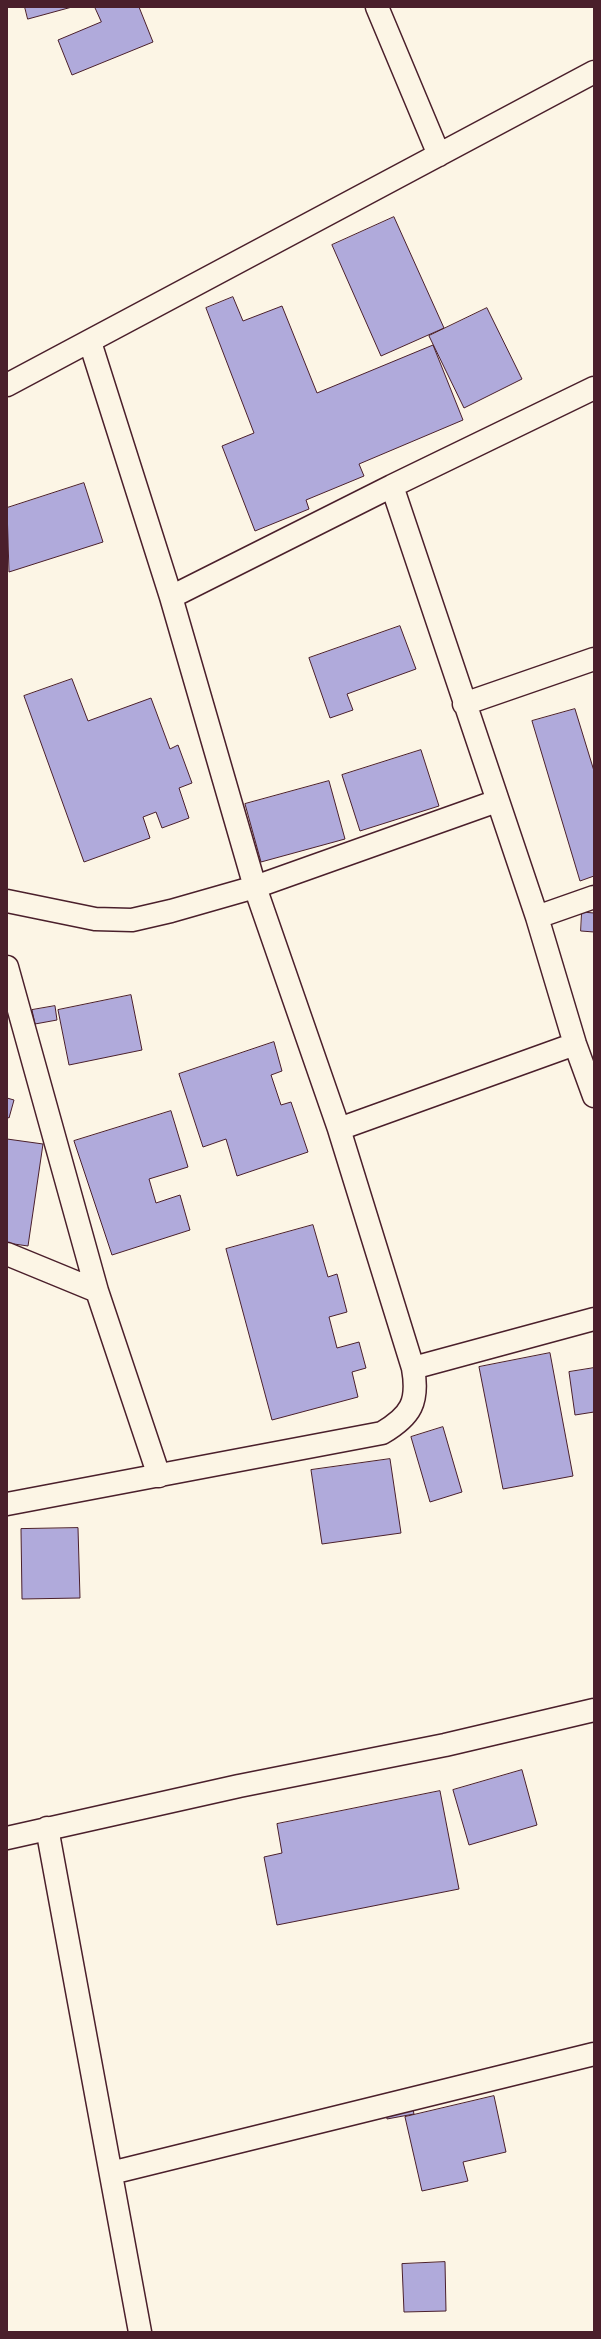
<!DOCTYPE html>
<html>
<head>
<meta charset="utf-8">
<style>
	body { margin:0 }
	#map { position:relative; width:601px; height:2339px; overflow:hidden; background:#fcf5e5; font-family:"Balsamiq Sans",sans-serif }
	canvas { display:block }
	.frame { position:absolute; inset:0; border:8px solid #4a1f2b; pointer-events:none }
</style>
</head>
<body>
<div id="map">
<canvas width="601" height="2339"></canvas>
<div class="frame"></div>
</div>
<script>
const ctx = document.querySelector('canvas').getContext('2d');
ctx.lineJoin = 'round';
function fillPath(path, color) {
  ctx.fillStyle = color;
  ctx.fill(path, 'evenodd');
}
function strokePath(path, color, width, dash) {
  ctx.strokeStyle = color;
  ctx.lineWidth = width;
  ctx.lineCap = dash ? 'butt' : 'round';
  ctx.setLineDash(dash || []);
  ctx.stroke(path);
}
const building = new Path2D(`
	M25,7H72L28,19Z
	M95,7H139L153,42L72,75L58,40L101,22Z
	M394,217L444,328L381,356L332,245Z
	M233,297L243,321L282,306L317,393L433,345L463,420L359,464L364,476L306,500L309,509L255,531L222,446L254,433L206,308Z
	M487,308L522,379L464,408L429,336Z
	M84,483L103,542L9,572L7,508Z
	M400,626L416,669L347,694L353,710L330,718L309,658Z
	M72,679L88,721L151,698L170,749L178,745L192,783L179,788L189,818L162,828L156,812L143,817L150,838L84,862L24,696Z
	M575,709L594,771V876L580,881L532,721Z
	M421,750L439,806L360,831L342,775Z
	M329,781L345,839L261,862L245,804Z
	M582,912L594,913V932L581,931Z
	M131,995L142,1050L69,1065L58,1010Z
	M55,1006L57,1020L35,1024L32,1010Z
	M274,1042L282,1071L271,1075L281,1105L291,1102L308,1152L237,1176L226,1139L203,1147L179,1074Z
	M7,1098L14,1100L9,1118L7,1117Z
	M171,1111L188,1167L149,1179L156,1203L180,1195L190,1230L112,1255L74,1141Z
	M7,1139L43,1144L28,1246L7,1243Z
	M313,1225L328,1277L337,1274L347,1312L329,1317L337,1348L359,1342L366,1368L352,1372L358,1397L272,1420L226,1249Z
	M550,1353L573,1476L503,1489L479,1367Z
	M594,1368V1412L575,1415L569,1372Z
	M443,1427L462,1492L430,1502L411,1437Z
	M390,1459L401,1533L322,1544L311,1470Z
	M78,1528L80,1598L22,1599L21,1529Z
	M522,1770L537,1825L469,1845L453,1790Z
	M440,1791L459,1889L277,1925L264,1857L282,1853L277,1824Z
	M410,2096L414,2114L387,2119L384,2101Z
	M494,2096L506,2152L463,2162L468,2181L422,2191L405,2117Z
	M445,2262L446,2311L404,2312L402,2264Z`);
const minor = new Path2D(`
	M377,7L439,155
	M7,385L594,72
	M392,486L594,388
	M171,597L392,486L537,917L575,1044L594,1096
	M464,704L594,659
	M7,901L95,919L132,920L171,911L255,887L497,801
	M537,917L594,897
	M7,967L97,1291L7,1254
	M339,1129L575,1044
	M97,1291L159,1476
	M413,1368L594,1319
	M7,1504L382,1433C411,1416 419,1402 413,1368L339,1129L255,887L171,597L90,342
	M47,1828L140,2332
	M7,1838L239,1786L445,1745L594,1710
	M111,2173L594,2054`);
fillPath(building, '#b0aadb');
strokePath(building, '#4a1f2b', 1);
strokePath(minor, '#4a1f2b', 25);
strokePath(minor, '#fcf5e5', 22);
</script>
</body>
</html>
